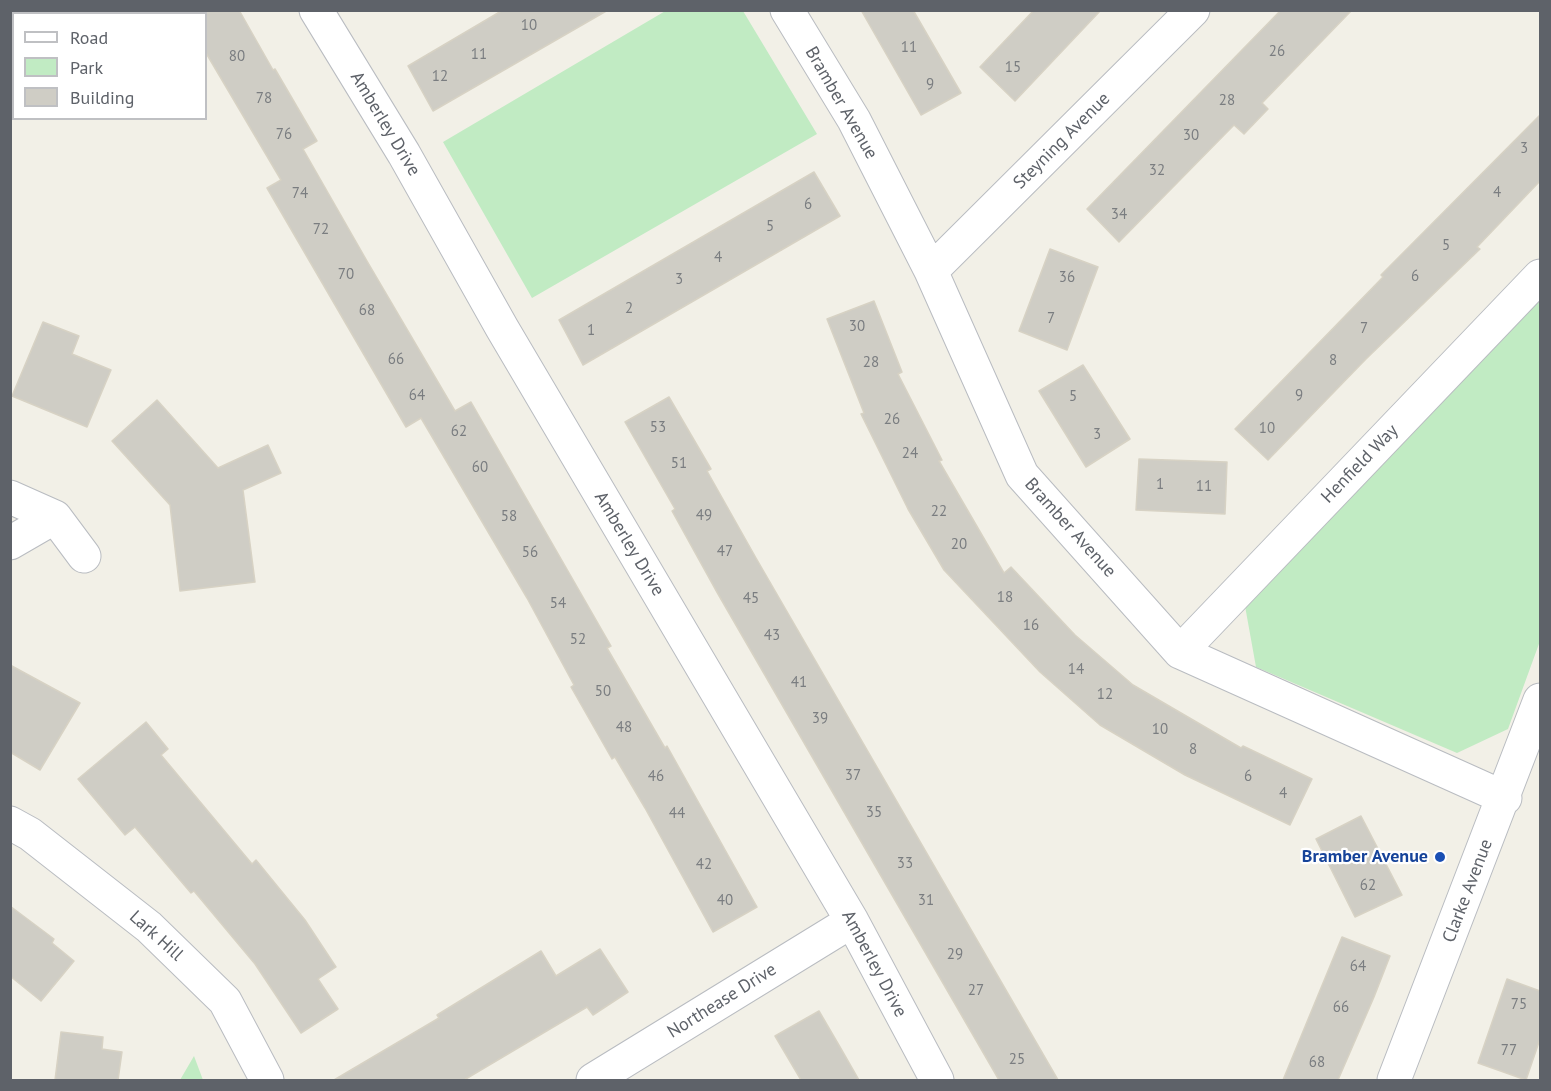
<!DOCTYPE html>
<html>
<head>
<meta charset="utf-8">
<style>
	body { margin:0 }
	#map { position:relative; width:1551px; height:1091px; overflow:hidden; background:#f2f0e7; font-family:"PT Sans",sans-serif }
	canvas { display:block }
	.frame { position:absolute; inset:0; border:12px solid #5e6269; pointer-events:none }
	.legend { position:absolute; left:12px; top:12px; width:195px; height:108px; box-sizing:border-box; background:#fff; border:2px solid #bfc0c3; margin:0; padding:8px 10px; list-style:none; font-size:18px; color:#5e6269 }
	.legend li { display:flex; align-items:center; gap:12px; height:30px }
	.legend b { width:30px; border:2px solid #bfc0c3 }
</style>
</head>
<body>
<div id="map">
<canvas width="1551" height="1091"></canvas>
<div class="frame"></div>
<ul class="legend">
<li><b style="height:8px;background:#fff"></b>Road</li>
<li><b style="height:16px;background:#c1ebc3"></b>Park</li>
<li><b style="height:16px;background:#cfcdc5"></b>Building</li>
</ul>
</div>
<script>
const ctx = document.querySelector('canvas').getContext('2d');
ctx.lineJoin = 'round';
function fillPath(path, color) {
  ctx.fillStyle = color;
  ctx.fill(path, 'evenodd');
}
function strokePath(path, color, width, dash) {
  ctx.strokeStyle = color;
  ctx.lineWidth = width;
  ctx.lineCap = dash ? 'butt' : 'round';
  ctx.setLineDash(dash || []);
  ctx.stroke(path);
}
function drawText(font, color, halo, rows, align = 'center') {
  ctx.font = font + ' "PT Sans",sans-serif';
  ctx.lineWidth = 4.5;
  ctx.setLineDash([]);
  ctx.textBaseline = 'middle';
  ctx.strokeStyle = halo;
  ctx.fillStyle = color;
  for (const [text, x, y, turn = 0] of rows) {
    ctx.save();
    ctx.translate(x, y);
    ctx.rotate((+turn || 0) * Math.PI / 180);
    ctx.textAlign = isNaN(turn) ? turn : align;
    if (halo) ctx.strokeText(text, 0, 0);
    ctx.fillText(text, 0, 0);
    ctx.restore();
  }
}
const green = new Path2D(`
	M667,10L743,11L817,134L532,298L443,142Z
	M1540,300V641L1508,729L1457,753L1256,667L1245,606Z
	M194,1056L203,1080H180Z`);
const building = new Path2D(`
	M206,10H239L273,70L275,69L317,141L303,149L367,261L455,411L471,402L611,646L607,648L665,748L667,746L757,907L713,932L645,808L615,757L612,759L571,687L574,685L527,598L421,418L406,427L267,188L281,180L206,53Z
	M503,10H608L433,111L408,66Z
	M861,10H913L961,93L921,115Z
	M1034,10H1101L1015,101L980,67Z
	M1281,10H1352L1262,103L1268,109L1244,134L1234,125L1119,242L1087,209Z
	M1540,115V181L1477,247L1480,249L1366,359L1268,460L1235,429L1383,277L1381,275Z
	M814,172L840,216L583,365L559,320Z
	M1050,249L1098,267L1067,350L1019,331Z
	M874,301L902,372L898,374L942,460L939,461L1004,573L1011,567L1075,635L1133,685L1241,748L1243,746L1312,779L1290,825L1185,775L1100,725L1040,672L944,570L908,509L861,414L864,413L827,319Z
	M43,322L79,336L72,354L111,370L87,427L12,396Z
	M1083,365L1130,439L1086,467L1039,391Z
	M669,397L711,469L707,471L756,558L1058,1080H999L718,594L672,511L675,509L625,422Z
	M157,400L218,468L268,445L281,473L243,490L255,582L180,591L170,505L112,441Z
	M1139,459L1227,462L1225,514L1136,510Z
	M10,665L80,703L40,770L10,752Z
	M146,722L168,749L161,755L252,864L256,860L278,887L305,920L336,967L318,979L338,1009L301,1033L255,964L194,891L191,893L135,827L125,835L78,779Z
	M1361,816L1402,895L1355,917L1316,839Z
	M10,906L54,939L52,943L74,961L41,1001L10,976Z
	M1342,937L1390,956L1374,997L1338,1080H1283Z
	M600,949L628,992L593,1015L587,1007L464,1080H334L439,1018L437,1015L541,951L556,976Z
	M1507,979L1540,991V1039L1526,1080L1478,1063Z
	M819,1011L840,1047L859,1080H801L775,1036Z
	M61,1032L103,1037L102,1049L122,1052L118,1080H55Z`);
const street = new Path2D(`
	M316,10L404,154L502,328L852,921L937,1080
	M787,10L854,120L931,271L1022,475L1180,652L1505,798
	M931,271L1193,10
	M10,497L55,517L84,556
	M10,543L55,517
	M1180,652L1540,276
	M10,823L30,834L149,927L225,1001L267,1080
	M593,1080L852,921
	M1394,1080L1540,700`);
const markers = [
	[1440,857,6,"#1a4fb4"]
];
const numberNames = [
	["10",529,26],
	["11",909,48],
	["26",1277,52],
	["11",479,55],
	["80",237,57],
	["15",1013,68],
	["12",440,77],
	["9",930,85],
	["78",264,99],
	["28",1227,101],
	["76",284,135],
	["30",1191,136],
	["3",1524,149],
	["32",1157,171],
	["4",1497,193],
	["74",300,194],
	["6",808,205],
	["34",1119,215],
	["5",770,227],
	["72",321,230],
	["5",1446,246],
	["4",718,258],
	["70",346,275],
	["6",1415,277],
	["36",1067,278],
	["3",679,280],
	["2",629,309],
	["68",367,311],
	["7",1051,319],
	["30",857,327],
	["7",1364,329],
	["1",591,331],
	["66",396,360],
	["8",1333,361],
	["28",871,363],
	["64",417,396],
	["9",1299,396],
	["5",1073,397],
	["26",892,420],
	["53",658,428],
	["10",1267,429],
	["62",459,432],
	["3",1097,435],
	["24",910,454],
	["51",679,464],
	["60",480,468],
	["1",1160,485],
	["11",1204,487],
	["22",939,512],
	["49",704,516],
	["58",509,517],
	["20",959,545],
	["47",725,552],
	["56",530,553],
	["18",1005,598],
	["45",751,599],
	["54",558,604],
	["16",1031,626],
	["43",772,636],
	["52",578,640],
	["14",1076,670],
	["41",799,683],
	["50",603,692],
	["12",1105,695],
	["39",820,719],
	["48",624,728],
	["10",1160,730],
	["8",1193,750],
	["37",853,776],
	["46",656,777],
	["6",1248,777],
	["4",1283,794],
	["35",874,813],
	["44",677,814],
	["33",905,864],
	["42",704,865],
	["62",1368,886],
	["40",725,901],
	["31",926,901],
	["29",955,955],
	["64",1358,967],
	["27",976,991],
	["75",1519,1005],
	["66",1341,1008],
	["77",1509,1051],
	["25",1017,1060],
	["68",1317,1063]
];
const streetNames = [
	["Bramber Avenue",841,103,60],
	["Amberley Drive",385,124,59],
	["Steyning Avenue",1062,141,-45],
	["Henfield Way",1360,464,-46],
	["Bramber Avenue",1070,528,48],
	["Amberley Drive",629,544,59],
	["Clarke Avenue",1468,891,-69],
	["Lark Hill",156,936,42],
	["Amberley Drive",874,964,62],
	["Northease Drive",722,1001,-32]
];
const transitNames = [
	["Bramber Avenue",1428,857]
];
fillPath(green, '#c1ebc3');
fillPath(building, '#cfcdc5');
strokePath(building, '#d7d2c4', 1.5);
strokePath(street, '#b9bcc1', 35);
strokePath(street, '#fff', 33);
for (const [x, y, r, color] of markers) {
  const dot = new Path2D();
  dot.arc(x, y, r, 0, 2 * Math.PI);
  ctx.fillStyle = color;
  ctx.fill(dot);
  strokePath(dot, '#fff', 2);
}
drawText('15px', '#7a7d80', null, numberNames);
drawText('18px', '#5e6269', '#fff', streetNames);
drawText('bold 18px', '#164399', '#fff', transitNames, 'right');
</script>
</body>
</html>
